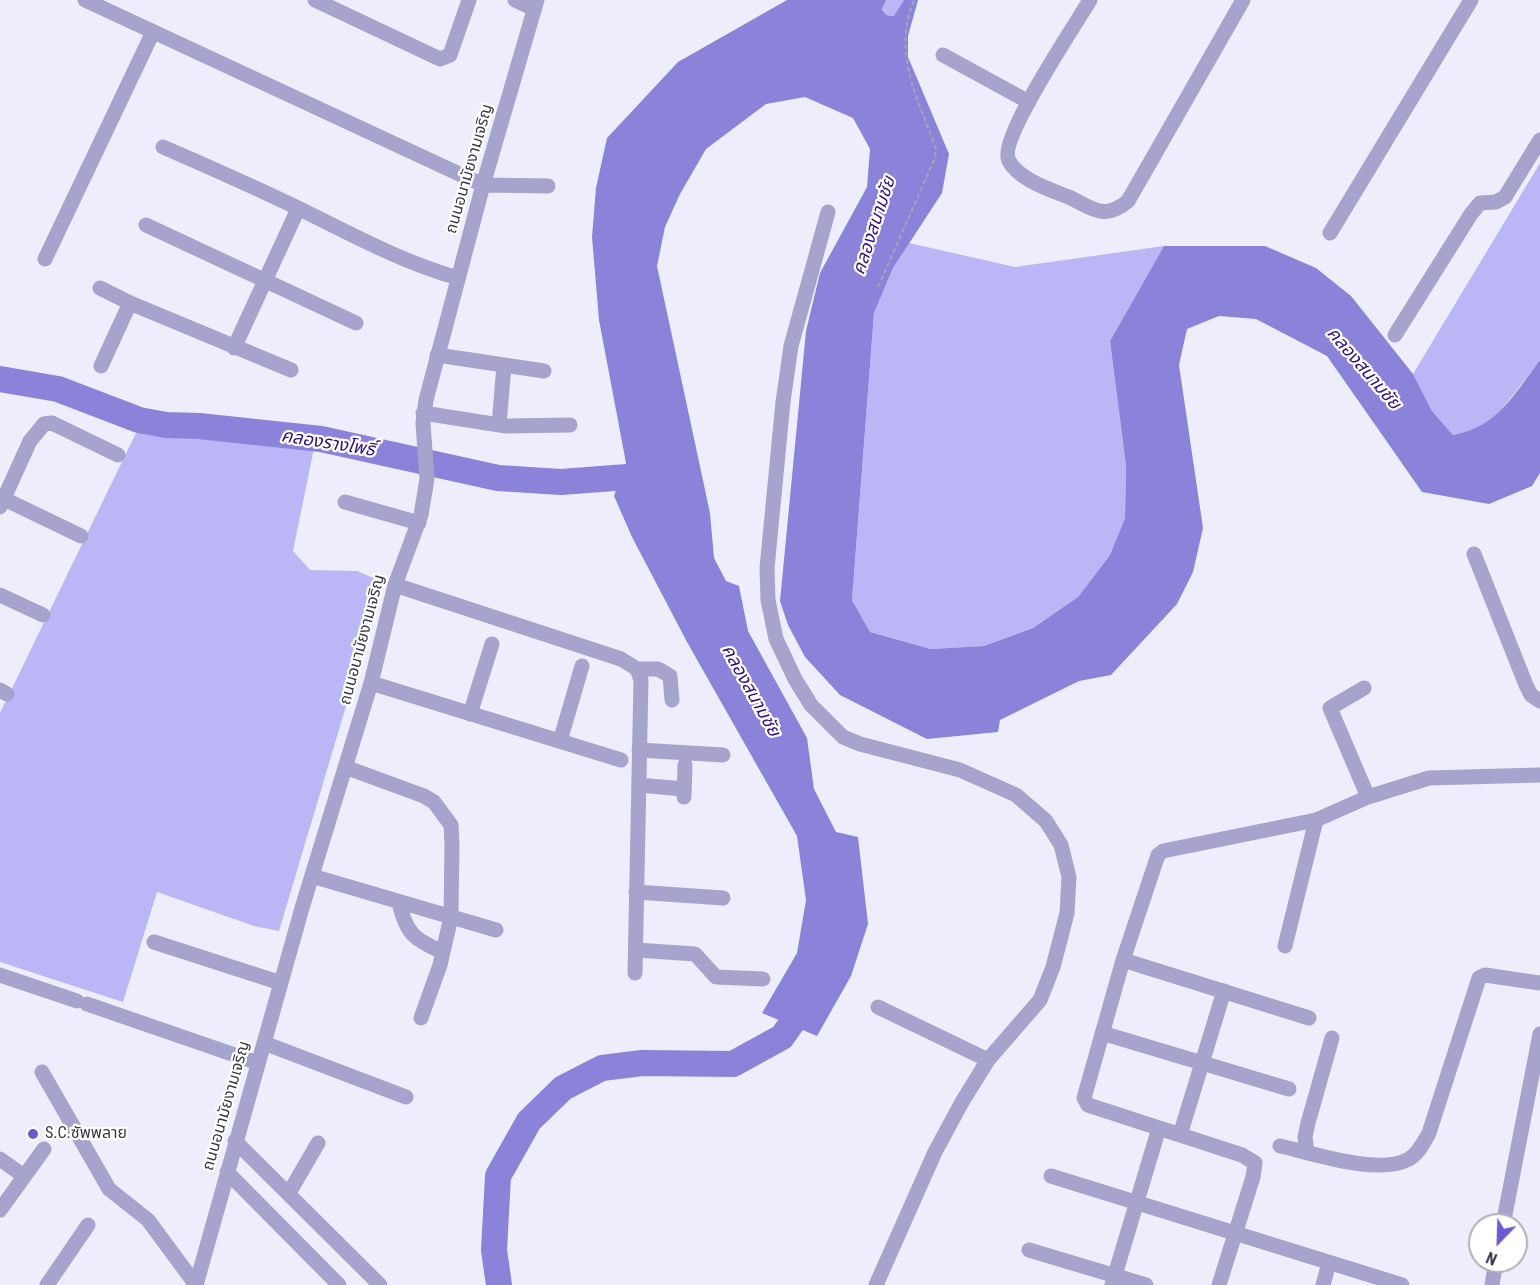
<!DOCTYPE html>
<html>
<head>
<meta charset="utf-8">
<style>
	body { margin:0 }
	#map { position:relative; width:1540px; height:1285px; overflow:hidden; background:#ededfb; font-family:"Roboto Condensed",sans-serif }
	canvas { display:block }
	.north { position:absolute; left:1468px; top:1213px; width:60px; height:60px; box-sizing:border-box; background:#fff; border:2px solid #b0b0b5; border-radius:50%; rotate:203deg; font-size:16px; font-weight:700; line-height:24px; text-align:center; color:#393946 }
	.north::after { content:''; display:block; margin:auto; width:21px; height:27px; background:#6e58d2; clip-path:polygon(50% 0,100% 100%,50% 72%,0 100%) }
</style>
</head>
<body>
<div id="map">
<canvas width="1540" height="1285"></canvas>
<div class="north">N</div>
</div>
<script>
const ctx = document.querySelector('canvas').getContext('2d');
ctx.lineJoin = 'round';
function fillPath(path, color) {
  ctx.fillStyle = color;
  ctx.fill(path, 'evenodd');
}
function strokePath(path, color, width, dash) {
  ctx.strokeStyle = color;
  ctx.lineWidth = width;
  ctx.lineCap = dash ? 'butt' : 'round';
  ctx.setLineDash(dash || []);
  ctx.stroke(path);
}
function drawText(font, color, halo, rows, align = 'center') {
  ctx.font = font + ' "Roboto Condensed","Noto Sans Thai",sans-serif';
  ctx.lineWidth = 4.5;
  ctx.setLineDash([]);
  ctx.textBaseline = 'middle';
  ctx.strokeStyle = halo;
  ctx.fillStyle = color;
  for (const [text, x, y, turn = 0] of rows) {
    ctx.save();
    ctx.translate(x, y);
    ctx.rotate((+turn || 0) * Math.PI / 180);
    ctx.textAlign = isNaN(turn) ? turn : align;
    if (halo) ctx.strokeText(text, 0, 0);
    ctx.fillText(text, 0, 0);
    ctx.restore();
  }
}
const green = new Path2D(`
	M886,0H904L895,16L886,15L882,8Z
	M1540,163V360L1499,413L1475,431L1453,435L1432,411L1413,374Z
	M909,243L1015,267L1164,246L1110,341L1126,466L1125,518L1110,555L1078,597L1033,628L984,646L931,649L870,632L852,600L874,313L893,268Z
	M175,430L298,442L314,448L293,551L310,570L357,571L383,582L279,931L254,926L157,892L123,1002L0,962V713L136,433Z`);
const water = new Path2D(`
	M787,0H886L882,9L886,15L894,16L904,0H918L908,36V57L949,154L942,193L893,268L874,313L852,600L870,632L931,649L984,646L1033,628L1078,597L1110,555L1125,518L1126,466L1110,341L1164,246H1265L1316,268L1351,296L1413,374L1432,411L1453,435C1498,427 1514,394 1540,360V473L1532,486L1489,504L1422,492L1327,356L1256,319L1219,316L1187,329L1179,365L1203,528L1193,572L1177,604L1111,675L1079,681L1000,720L998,732L927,739L840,695L805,657L788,625L780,601L806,331L820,273L867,187L870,149L853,118L805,97L766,104L706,149L680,194L665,227L657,266L710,513L714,558L726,581L739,586L748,631L807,738L814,789L836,832L858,837L868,924L851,976L817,1036L762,1013L797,953L806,900L797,836L687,642L632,537L614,496L626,463L599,320L592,237L596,188L607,138L678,62Z`);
const river = new Path2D(`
	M0,379L58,389L139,420L166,425L199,426L321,439L498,478L561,482L653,475
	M499,1285L494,1250L498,1176L529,1121L563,1088L602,1068L642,1063L733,1064L782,1037L811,996`);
const path = new Path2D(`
	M878,287L935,158L936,149C918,98 892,54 914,0`);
const minor = new Path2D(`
	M85,0L483,185L548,186
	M315,0L440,59L450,55L469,0
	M515,0L534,9
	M1090,0C1076,24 997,140 1009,161C1020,181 1052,190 1071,198C1095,210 1105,220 1128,201L1243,0
	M943,55L1029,102
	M163,147C213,169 264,191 314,216C362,240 406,263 458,278
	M828,212L791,346L783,402L767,568L768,600L776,639L795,679L811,705L843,737L860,744L960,770L1016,795L1046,821L1061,845L1069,877L1067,913L1053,967L1040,1000L988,1060L962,1102L935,1152L876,1285
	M146,225L356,323
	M1330,233L1471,0
	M45,259L153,32
	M100,288L130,303
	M1395,335L1471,214L1480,203L1496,202L1505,197L1540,140
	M234,348L298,209
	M437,355L544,371
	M101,366L130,303L291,370
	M423,413L506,426L570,425
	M499,425L504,365
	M0,497L81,536
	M345,502L419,523
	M0,507L30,441L44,424L52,423L118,455
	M1474,554L1526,685L1531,695L1540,701
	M395,585L621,659L637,669L641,680L635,973
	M0,595L43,615
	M637,669H658L670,676L672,700
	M371,683L621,760
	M1364,688L1330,708L1368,797
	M0,690L7,694
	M470,714L492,644
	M560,741L582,666
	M639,750L723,755
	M345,767L424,796L434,802L451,825L452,844L451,917L440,965L421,1018
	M639,785L683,789
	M684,797L685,765
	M312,876L496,930
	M636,892L723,898
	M399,902C406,933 414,940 443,952
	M154,942L281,983
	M1285,946L1316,820
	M636,950L695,954L716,977L763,979
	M1123,960L1309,1018
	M0,975L77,1001
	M87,1004L258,1063
	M878,1007L988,1060
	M1102,1033L1289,1089
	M264,1043L406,1097
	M42,1072L109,1189L148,1220L196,1285
	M1180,1135L1224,991
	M235,1141L380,1285
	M1280,1146C1313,1153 1378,1176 1409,1159C1419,1153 1424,1142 1429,1133L1479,978L1485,975L1540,983
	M1307,1152L1305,1137L1308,1123L1332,1038
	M0,1159L24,1176
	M227,1172L339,1285
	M1051,1176L1402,1285
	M289,1193L318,1143
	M0,1210L44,1149
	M1503,1225L1540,1034
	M1029,1250L1146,1285
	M47,1285L88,1225
	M196,1285L302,908L371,683L395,585L421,515L427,479L423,423L426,400L483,185L537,0
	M1112,1285L1159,1128
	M1219,1285L1253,1177L1255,1163L1242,1155L1088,1105L1084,1098L1123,960L1158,855L1163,851L1316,820L1368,797L1429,778L1540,775
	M1323,1285L1329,1263
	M1492,1285L1496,1261`);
const markers = [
	[33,1134,6,"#6e58d2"]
];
const streetNames = [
	["ถนนอนามัยงามเจริญ",470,169,-74],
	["ถนนอนามัยงามเจริญ",363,640,-75],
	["ถนนอนามัยงามเจริญ",227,1106,-74]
];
const poiNames = [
	["S.C.ซัพพลาย",45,1134]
];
const waterNames = [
	["คลองสนามชัย",875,226,-72],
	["คลองสนามชัย",1363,369,49],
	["คลองรางโพธิ์",328,444,9],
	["คลองสนามชัย",750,691,61]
];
fillPath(green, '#bbb7f7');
fillPath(water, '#8b83d9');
strokePath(river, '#8b83d9', 26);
strokePath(path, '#a5a5b3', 2, [4.5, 3]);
strokePath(minor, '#a6a4cc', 15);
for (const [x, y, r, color] of markers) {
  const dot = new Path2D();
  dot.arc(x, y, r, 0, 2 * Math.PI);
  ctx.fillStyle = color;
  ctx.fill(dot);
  strokePath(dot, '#fff', 2);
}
drawText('16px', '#393946', '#fff', streetNames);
drawText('16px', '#393946', '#fff', poiNames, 'left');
drawText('italic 18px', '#311178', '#fff', waterNames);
</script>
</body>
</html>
